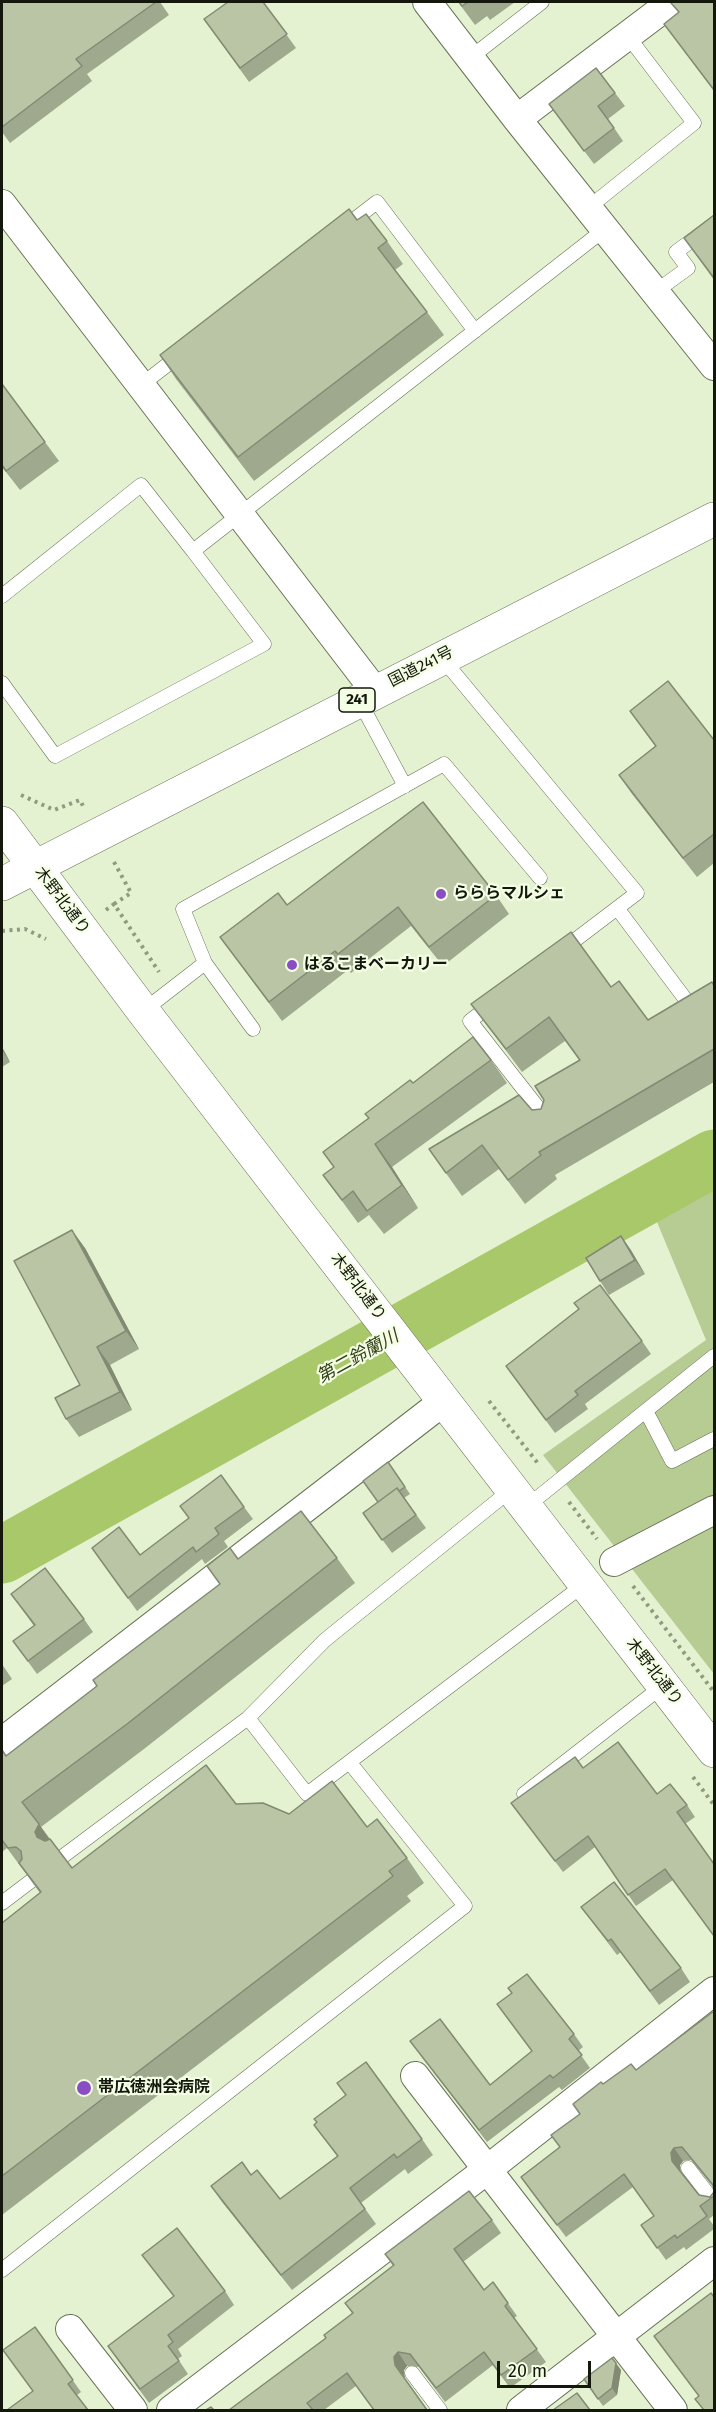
<!DOCTYPE html>
<html>
<head>
<meta charset="utf-8">
<style>
	body { margin:0 }
	#map { position:relative; width:716px; height:2412px; overflow:hidden; background:#e5f2d1; font-family:"Fira Sans",sans-serif }
	canvas { display:block }
	.frame { position:absolute; inset:0; border:3px solid #13170c; pointer-events:none }
	.scale { position:absolute; left:497px; top:2361px; width:94px; height:27px; box-sizing:border-box; border:3px solid #13170c; border-top:0; padding-left:8px; font-size:18px; line-height:21px; white-space:nowrap; color:#13170c; -webkit-text-stroke:4px #f4fee4; paint-order:stroke }
</style>
</head>
<body>
<div id="map">
<canvas width="716" height="2412"></canvas>
<div class="frame"></div>
<div class="scale">20 m</div>
</div>
<script>
const ctx = document.querySelector('canvas').getContext('2d');
ctx.lineJoin = 'round';
function fillPath(path, color) {
  ctx.fillStyle = color;
  ctx.fill(path, 'evenodd');
}
function strokePath(path, color, width, dash) {
  ctx.strokeStyle = color;
  ctx.lineWidth = width;
  ctx.lineCap = dash ? 'butt' : 'round';
  ctx.setLineDash(dash || []);
  ctx.stroke(path);
}
function drawText(font, color, halo, rows, align = 'center') {
  ctx.font = font + ' "Fira Sans","Noto Sans JP",sans-serif';
  ctx.lineWidth = 4.5;
  ctx.setLineDash([]);
  ctx.textBaseline = 'middle';
  ctx.strokeStyle = halo;
  ctx.fillStyle = color;
  for (const [text, x, y, turn = 0] of rows) {
    ctx.save();
    ctx.translate(x, y);
    ctx.rotate((+turn || 0) * Math.PI / 180);
    ctx.textAlign = isNaN(turn) ? turn : align;
    if (halo) ctx.strokeText(text, 0, 0);
    ctx.fillText(text, 0, 0);
    ctx.restore();
  }
}
const green = new Path2D(`
	M714,1176V1674L543,1455L706,1340L652,1210Z`);
const river = new Path2D(`
	M2,1555L714,1158`);
const path = new Path2D(`
	M21,795L54,810L80,800L84,808
	M114,862L131,893L114,904
	M106,910L114,904L159,972
	M2,931L25,929L46,939
	M489,1401L540,1466
	M569,1502L597,1539
	M633,1586L714,1692
	M693,1777L714,1805`);
const lane = new Path2D(`
	M470,58L542,2
	M588,208L694,123L627,35
	M342,229L377,202L475,331
	M655,292L688,268L676,252L714,224
	M141,385L180,355
	M2,596L141,485L193,551
	M441,657L637,893L562,950
	M2,683L55,756L264,644L193,551L605,229
	M359,700L405,786
	M617,908L686,1000
	M492,1004L470,1021L550,1123
	M143,1011L205,963
	M253,1029L205,963L183,909L444,764L540,878
	M646,1411L672,1461L714,1439
	M526,1507L714,1356
	M248,1718L307,1794L586,1583
	M524,1794L664,1685
	M62,1857L248,1718L325,1640L512,1489
	M2,1903L31,1881
	M688,2168L714,2202
	M2,2270L465,1906L350,1763
	M412,2373L440,2410`);
const street = new Path2D(`
	M427,2L517,119L714,366
	M517,119L672,2
	M2,204L375,691
	M614,1562L714,1510
	M2,1742L444,1401
	M415,2076L673,2410
	M70,2329L133,2410
	M171,2410L488,2169L714,1991
	M521,2410L714,2261`);
const secondary = new Path2D(`
	M2,823L143,1011L714,1751`);
const highway = new Path2D(`
	M2,884L714,519`);
const wall = new Path2D(`
	M2,2H160L169,15L87,74L92,81L10,143L2,132Z
	M263,2L296,48L249,82L204,19Z
	M458,2H515L490,20L487,16L475,25Z
	M714,2V91L664,24L679,13L671,3Z
	M615,93L625,106L608,119L623,141L594,164L549,104Z
	M714,215V280L684,238Z
	M357,220L387,241L403,264L395,270L427,312L444,335L254,481L176,379L160,355Z
	M2,384L59,461L20,490L2,467Z
	M630,711L714,740V863L697,877L632,794L619,775L655,746Z
	M496,895L509,914L443,966L411,926L351,973L348,970L282,1021L220,937L287,905Z
	M714,985V1082L555,1175L557,1179L525,1204L499,1169L462,1196L429,1149L532,1110L541,1109L579,1060L565,1041L522,1072L471,1004L611,987L648,1020Z
	M2,1047L10,1062L2,1067Z
	M491,1060L507,1083L392,1167L418,1208L384,1234L369,1215L358,1223L323,1175L334,1167L323,1152L368,1118L413,1083Z
	M621,1236L645,1274L609,1295L600,1281Z
	M85,1248L139,1349L110,1365L132,1410L79,1437L66,1419L80,1385Z
	M642,1341L651,1354L585,1404L588,1409L555,1433L516,1380Z
	M388,1462L410,1494L404,1498L426,1528L392,1553L363,1513L378,1502Z
	M244,1507L253,1519L224,1541L228,1547L205,1564L202,1559L137,1611L92,1548L140,1555Z
	M337,1558L355,1583L144,1749L41,1827L72,1868L236,1804L367,1827L407,1858L424,1883L407,1896L411,1901L2,2215V1923L40,1893L7,1848L2,1852V1750L6,1756L97,1686L220,1584L207,1566L238,1559Z
	M11,1594L84,1619L93,1632L37,1674L13,1641L34,1626Z
	M2,1664L12,1679L2,1686Z
	M583,1768L657,1794L687,1805L695,1817L685,1824L673,1880L636,1906L595,1847L563,1872L511,1803Z
	M581,1907L681,1968L690,1982L659,2005L621,1952L617,1955Z
	M714,2012V2215L709,2219L714,2226V2229L686,2250L684,2247L666,2260L641,2225L654,2216L633,2187L566,2237L521,2177L560,2147L580,2114L603,2084L636,2070ZM691,2160L713,2187L714,2192L710,2197L699,2195L680,2172V2165L683,2161Z
	M574,2034L583,2047L578,2051L590,2068L562,2090L559,2087L487,2142L410,2041L490,2085Z
	M314,2125L422,2139L433,2155L408,2174L405,2169L361,2203L376,2224L292,2290L222,2202L211,2186L251,2175L280,2199L337,2156Z
	M492,2220L501,2233L463,2262L484,2290L493,2282L517,2316L514,2318L546,2362L510,2388L493,2365L445,2402L419,2367L407,2366L404,2370L356,2386L324,2410H229L326,2338L352,2313L345,2303L393,2266L385,2254Z
	M142,2255L225,2291L234,2305L178,2349L182,2356L178,2359L188,2374L149,2403L117,2359L174,2297Z
	M35,2327L81,2392L77,2395L33,2392Z
	M621,2370L617,2395L603,2406L584,2379Z`);
const shadedWall = new Path2D(`
	M2,1047L10,1062L2,1050Z
	M375,1144L392,1167L418,1208L402,1185Z
	M72,1230L85,1248L139,1349L126,1331Z
	M621,1236L631,1250L645,1274L635,1260Z
	M97,1347L110,1365L132,1410L120,1392Z
	M39,1824L57,1850L37,1837L35,1832Z
	M674,2148L683,2161L680,2165L681,2173L672,2161L671,2153Z
	M398,2352L407,2366L404,2370L405,2378L395,2365L394,2357Z
	M616,2363L621,2370L617,2395L612,2388Z`);
const building = new Path2D(`
	M2,2H156L76,59L82,66L2,127Z
	M228,2H263L287,34L240,68L204,19Z
	M459,2H468L462,6Z
	M672,2H714V90L664,24L679,12L671,3Z
	M596,68L615,93L598,106L614,128L584,151L549,104Z
	M349,209L357,220L366,214L387,241L378,248L427,312L238,457L160,355Z
	M714,215V278L684,238Z
	M2,384L45,442L6,471L2,465Z
	M668,681L714,740V834L683,858L619,775L656,746L630,711Z
	M423,802L496,895L429,947L398,907L338,954L335,951L269,1002L220,937L278,893L287,905Z
	M571,932L611,987L619,981L648,1020L712,982L714,986V1049L539,1152L541,1155L508,1180L482,1145L446,1173L429,1149L519,1095L532,1110L541,1109L544,1100L535,1086L580,1060L549,1017L506,1049L471,1004Z
	M473,1037L491,1060L375,1144L402,1185L367,1211L353,1191L342,1200L323,1175L334,1167L323,1152L369,1118L365,1114L410,1080L413,1083Z
	M72,1230L126,1331L97,1347L120,1392L66,1419L55,1398L80,1385L14,1261Z
	M621,1236L635,1260L600,1281L586,1258Z
	M600,1285L642,1341L575,1391L578,1395L546,1420L506,1366L579,1309L574,1303Z
	M388,1462L405,1487L399,1491L397,1488L378,1502L363,1481Z
	M221,1475L244,1507L215,1528L219,1534L196,1552L193,1547L128,1598L92,1548L119,1527L140,1555L189,1518L180,1506Z
	M397,1488L416,1515L382,1540L363,1513Z
	M301,1511L337,1558L127,1724L22,1802L39,1824L35,1832L37,1837L45,1841L50,1839L72,1868L206,1765L236,1804L263,1803L289,1814L332,1781L367,1827L377,1819L407,1858L389,1871L393,1876L2,2176V1923L41,1892L19,1863L22,1859L21,1851L16,1847L8,1848L2,1840V1750L6,1756L97,1686L93,1680L220,1584L207,1566L230,1548L238,1559Z
	M45,1568L84,1619L28,1661L13,1641L35,1625L11,1594Z
	M618,1742L657,1794L670,1784L687,1805L677,1812L714,1864V1936L665,1869L628,1895L588,1836L555,1861L511,1803L575,1757L583,1768Z
	M614,1882L681,1968L650,1991L611,1939L608,1941L581,1907Z
	M527,1974L574,2034L569,2039L582,2055L553,2078L550,2075L479,2130L410,2041L440,2019L490,2085L532,2051L497,2004L512,1993L508,1988Z
	M714,2011V2196L700,2206L707,2216L677,2238L675,2235L657,2248L641,2225L654,2216L624,2174L557,2225L521,2177L560,2147L551,2135L580,2114L573,2104L601,2082L603,2084L631,2064L636,2070ZM682,2147L713,2185L714,2192L710,2197L699,2195L672,2161L671,2153L674,2148Z
	M366,2062L422,2139L397,2158L394,2154L350,2188L365,2209L281,2275L211,2186L242,2162L251,2175L257,2170L280,2199L338,2156L314,2125L317,2122L314,2119L346,2095L337,2083Z
	M469,2191L492,2220L454,2249L484,2290L493,2282L508,2303L505,2306L537,2349L501,2375L484,2352L436,2388L410,2354L398,2352L394,2357L395,2365L427,2410H374L347,2373L307,2403L313,2410H229L326,2338L324,2335L353,2313L345,2303L394,2265L385,2254Z
	M177,2228L225,2291L168,2335L173,2342L168,2346L179,2361L140,2389L108,2346L174,2296L142,2255Z
	M711,2293L714,2297V2410H704L695,2399L699,2396L654,2336Z
	M35,2327L73,2380L68,2384L88,2410H7L33,2391L3,2350Z
	M612,2358L616,2363L612,2388L598,2399L584,2379Z
	M577,2393L590,2410H553Z
	M211,2407L214,2410H206Z`);
const markers = [
	[441,894,6,"#8a4ec4"],
	[292,965,6,"#8a4ec4"],
	[84,2088,8,"#8a4ec4"]
];
const shields = [
	[357,700,36]
];
const shieldNames = [
	["241",357,700]
];
const streetNames = [
	["国道241号",421,667,-27],
	["木野北通り",62,901,53],
	["木野北通り",358,1287,53],
	["木野北通り",654,1672,52]
];
const poiNames = [
	["らららマルシェ",453,894],
	["はるこまベーカリー",304,965],
	["帯広徳洲会病院",98,2088]
];
const waterNames = [
	["第二鈴蘭川",358,1357,-29]
];
fillPath(green, '#b7cc93');
strokePath(river, '#a8c869', 57);
strokePath(lane, '#677255', 15);
strokePath(street, '#677255', 30);
strokePath(secondary, '#677255', 34);
strokePath(highway, '#677255', 34);
strokePath(path, '#909a81', 4, [3, 4.5]);
strokePath(lane, '#fff', 14);
strokePath(street, '#fff', 28);
strokePath(secondary, '#fff', 33);
strokePath(highway, '#fff', 33);
fillPath(wall, '#9fa98e');
fillPath(shadedWall, '#828a74');
fillPath(building, '#b9c5a5');
strokePath(building, '#828a74', 1.5);
for (const [x, y, r, color] of markers) {
  const dot = new Path2D();
  dot.arc(x, y, r, 0, 2 * Math.PI);
  ctx.fillStyle = color;
  ctx.fill(dot);
  strokePath(dot, '#f4fee4', 2);
}
for (const [x, y, w] of shields) {
  const box = new Path2D();
  box.roundRect(x - w / 2, y - 12, w, 24, 4.5);
  ctx.fillStyle = '#f4fee4';
  ctx.fill(box);
  strokePath(box, '#13170c', 1.5);
}
drawText('bold 15px', '#13170c', null, shieldNames);
drawText('16px', '#13170c', '#f4fee4', streetNames);
drawText('bold 16px', '#13170c', '#f4fee4', poiNames, 'left');
drawText('italic 18px', '#35411a', '#f4fee4', waterNames);
</script>
</body>
</html>
